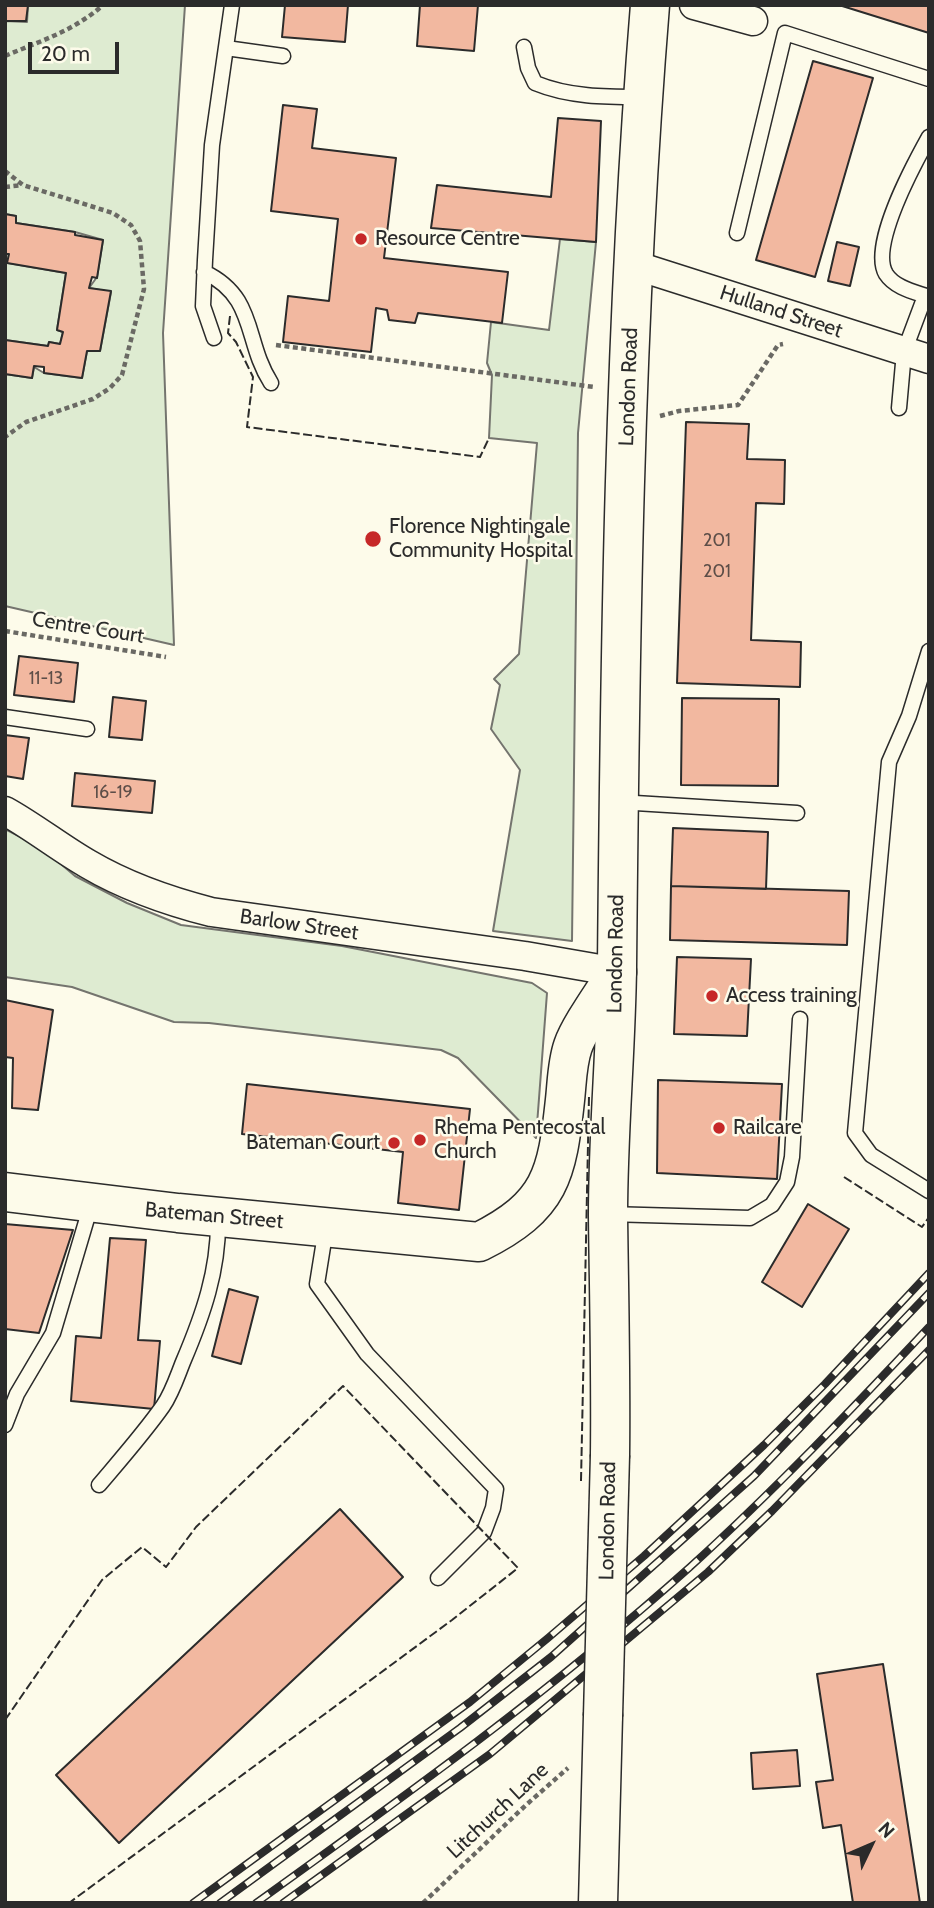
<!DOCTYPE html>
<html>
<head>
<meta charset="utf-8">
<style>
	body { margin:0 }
	#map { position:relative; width:934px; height:1908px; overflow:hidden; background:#fdfbea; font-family:Cabin,sans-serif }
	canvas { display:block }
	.frame { position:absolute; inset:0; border:7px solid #2b2b2b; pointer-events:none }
	.north { position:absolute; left:836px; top:1810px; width:70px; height:70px; -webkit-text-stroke:5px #fdfbea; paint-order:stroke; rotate:46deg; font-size:19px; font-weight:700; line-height:28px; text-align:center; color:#2b2b2b }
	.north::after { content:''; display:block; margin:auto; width:24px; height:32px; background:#2b2b2b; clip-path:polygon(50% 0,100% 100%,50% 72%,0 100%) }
	.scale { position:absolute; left:28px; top:42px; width:91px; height:32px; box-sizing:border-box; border:4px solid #2b2b2b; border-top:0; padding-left:9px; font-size:21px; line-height:24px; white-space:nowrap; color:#2b2b2b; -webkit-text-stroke:5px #fdfbea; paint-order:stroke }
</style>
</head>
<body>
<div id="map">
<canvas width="934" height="1908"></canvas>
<div class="frame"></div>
<div class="north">N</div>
<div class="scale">20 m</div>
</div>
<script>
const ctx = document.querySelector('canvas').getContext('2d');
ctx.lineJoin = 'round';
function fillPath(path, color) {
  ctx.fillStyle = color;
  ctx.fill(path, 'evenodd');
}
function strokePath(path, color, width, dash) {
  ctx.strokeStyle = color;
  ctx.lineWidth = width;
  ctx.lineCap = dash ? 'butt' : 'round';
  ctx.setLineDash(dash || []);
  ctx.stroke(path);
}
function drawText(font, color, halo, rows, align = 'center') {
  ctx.font = font + ' Cabin,sans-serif';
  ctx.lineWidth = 5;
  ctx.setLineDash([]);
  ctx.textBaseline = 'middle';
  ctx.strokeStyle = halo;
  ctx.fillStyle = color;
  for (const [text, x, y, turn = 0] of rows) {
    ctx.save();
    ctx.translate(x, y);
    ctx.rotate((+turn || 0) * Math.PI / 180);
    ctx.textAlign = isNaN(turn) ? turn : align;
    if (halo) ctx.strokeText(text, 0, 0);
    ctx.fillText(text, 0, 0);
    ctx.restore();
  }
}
const green = new Path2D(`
	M28,5H185L163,333L174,645L5,606V374L32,378L34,367L44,373L82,378L87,351H100L111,292L89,288L97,277L103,240L75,232L16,223V216L5,214V21L27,22Z
	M560,239L596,242L578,433L572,941L493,931L520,770L491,729L500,685L494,679L519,654L537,443L489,438L492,375L487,363L491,322L549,330Z
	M5,254H9L8,263L66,273L57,330L63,332L60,344L49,342L48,346L5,340Z
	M5,829L42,848L75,876L127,903L181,925L342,946L532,983L547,993L536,1138L458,1058L441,1050L209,1023L174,1022L72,987L5,977Z`);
const building = new Path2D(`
	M5,5H28L26,21H5Z
	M285,5H348L345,42L282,37Z
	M420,5H478L474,51L417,46Z
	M839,5H929V33Z
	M813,61L873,78L815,277L756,260Z
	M283,105L317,109L312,148L396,158L384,258L508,272L502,323L418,313L415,323L389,320L387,310L376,308L371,352L283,342L288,296L329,301L338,219L271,211Z
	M558,118L601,121L596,242L431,228L437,185L551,197Z
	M5,214L16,216V223L75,232V235L103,240L97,278L92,277L89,288L111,291L100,351H87L82,378L44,373V367L34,366L32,378L5,374V340L48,346L49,342L60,344L63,332L57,330L66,273L7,263L9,254H5Z
	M837,242L859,247L850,286L828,281Z
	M686,422L749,424L747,459L785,460L784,504L756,503L751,640L801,642L800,687L677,683Z
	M19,656L78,663L74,702L14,695Z
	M113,697L146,701L142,740L109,737Z
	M682,698L779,699L778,786L681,785Z
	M5,735L29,738L23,779L5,776Z
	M75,773L155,781L152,813L72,806Z
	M673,828L768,832L766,889L671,886Z
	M671,886L849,891L847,945L670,940Z
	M677,957L751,959L747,1036L674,1034Z
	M5,1000L53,1010L38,1110L12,1108L13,1058L5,1057Z
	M658,1080L782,1084L777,1179L657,1173Z
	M247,1084L470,1109L459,1210L398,1203L403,1152L242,1134Z
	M808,1204L849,1229L802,1307L762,1282Z
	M5,1224L73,1230L39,1333L5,1329Z
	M110,1238L146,1240L138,1340L160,1341L154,1409L71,1401L76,1336L101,1338Z
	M229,1289L258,1297L241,1364L212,1356Z
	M340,1509L403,1577L119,1843L56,1775Z
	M883,1664L920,1903H853L841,1825L823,1828L816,1782L833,1780L817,1674Z
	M797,1750L800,1786L753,1789L751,1753Z`);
const path = new Path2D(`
	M5,56C40,41 74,31 103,5
	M5,171L23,185L113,213L131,225L140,241L144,289L122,375L110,388L93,399L26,422L5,437
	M5,187L22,185
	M276,345L594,387
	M660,416L679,411L738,405L778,345L783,344
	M5,631L166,657
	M423,1903L526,1805L568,1768`);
const lane = new Path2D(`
	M524,47L528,68L535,83C569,97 605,97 640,97
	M226,48L283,56
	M929,137C914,164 869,246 886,274C895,288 915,292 929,297
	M737,233L785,33L929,79
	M204,272C257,297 244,341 271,383
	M214,338L203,306L205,260L212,145L232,5
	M899,408L904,352L925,296
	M929,651L909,716L889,762L855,1133L871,1155L929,1191
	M5,717L87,729
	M619,802L797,813
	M608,1214L750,1218L772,1205L787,1182L792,1157L800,1019
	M326,1228L317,1284L367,1354L496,1489L493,1508L484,1532L438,1578
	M5,1425L17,1394L53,1333L91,1205
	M99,1485C121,1459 144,1433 163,1406C172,1393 177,1377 183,1362C203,1315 219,1270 218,1218`);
const street = new Path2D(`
	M694,5L753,21
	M634,265L929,359
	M5,811C34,827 60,848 88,864C127,887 168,901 211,912L525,956L617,972`);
const secondary = new Path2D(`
	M5,1192L178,1213L479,1242C551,1206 557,1175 565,1100C567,1082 567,1063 573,1046C580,1026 605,992 617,972`);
const primary = new Path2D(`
	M610,1455C611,1375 609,1295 608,1215C608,1132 616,1050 617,967C620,646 624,325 650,5
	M598,1903L603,1716`);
const rail = new Path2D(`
	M193,1903L470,1702L548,1638L644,1556L764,1445L825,1384L929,1273
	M220,1903L460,1728L551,1657L754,1476L929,1293
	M256,1903C405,1796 554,1689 690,1567C774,1491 852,1409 929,1327
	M283,1903L490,1754L708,1572L772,1511L929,1350`);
const primaryBridge = new Path2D(`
	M603,1716L610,1455`);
const fence = new Path2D(`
	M230,316L228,333L236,342L253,377L247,427L480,457L489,438
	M844,1177L922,1227L929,1217
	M581,1481L589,1096
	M5,1720L102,1580L142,1547L166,1567L196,1527L343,1386L518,1568L452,1620L69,1903`);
const markers = [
	[361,239,7,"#c62828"],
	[373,539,9,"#c62828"],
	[712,996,7,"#c62828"],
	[719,1128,7,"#c62828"],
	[420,1140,7,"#c62828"],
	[394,1143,7,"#c62828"]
];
const numberNames = [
	["201",717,541],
	["201",717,572],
	["11-13",46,679],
	["16-19",113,793]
];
const poiNames = [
	["Resource Centre",375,239],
	["Florence Nightingale",389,527],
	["Community Hospital",389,551],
	["Access training",726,996],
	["Rhema Pentecostal",434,1128],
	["Church",434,1152],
	["Railcare",733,1128],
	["Bateman Court",380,1143,"right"]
];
const streetNames = [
	["Hulland Street",781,312,18],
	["London Road",629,387,-88],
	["Centre Court",88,628,9],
	["Barlow Street",299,925,8],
	["London Road",616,954,-89],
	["Bateman Street",214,1216,5],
	["London Road",608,1521,-89],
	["Litchurch Lane",498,1811,-43]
];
fillPath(green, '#deebd1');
strokePath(green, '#74746e', 2);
fillPath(building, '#f2b8a0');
strokePath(building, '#2b2b2b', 2);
strokePath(lane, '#2b2b2b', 17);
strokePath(street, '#2b2b2b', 31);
strokePath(secondary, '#2b2b2b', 41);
strokePath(primary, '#2b2b2b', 41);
strokePath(path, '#6a6964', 4.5, [5, 3.5]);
strokePath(lane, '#fdfbea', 14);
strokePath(street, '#fdfbea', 28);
strokePath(secondary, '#fdfbea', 38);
strokePath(primary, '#fdfbea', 38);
strokePath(rail, '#2b2b2b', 8);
strokePath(rail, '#fdfbea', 5, [16]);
strokePath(primaryBridge, '#2b2b2b', 41, []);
strokePath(primaryBridge, '#fdfbea', 38);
strokePath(fence, '#2b2b2b', 2, [9, 3.5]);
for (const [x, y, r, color] of markers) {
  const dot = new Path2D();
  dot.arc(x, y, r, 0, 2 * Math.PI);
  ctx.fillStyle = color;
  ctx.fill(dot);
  strokePath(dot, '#fdfbea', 2.5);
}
drawText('18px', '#5d4e48', null, numberNames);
drawText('21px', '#2b2b2b', '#fdfbea', poiNames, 'left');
drawText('21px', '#2b2b2b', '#fdfbea', streetNames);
</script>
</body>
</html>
